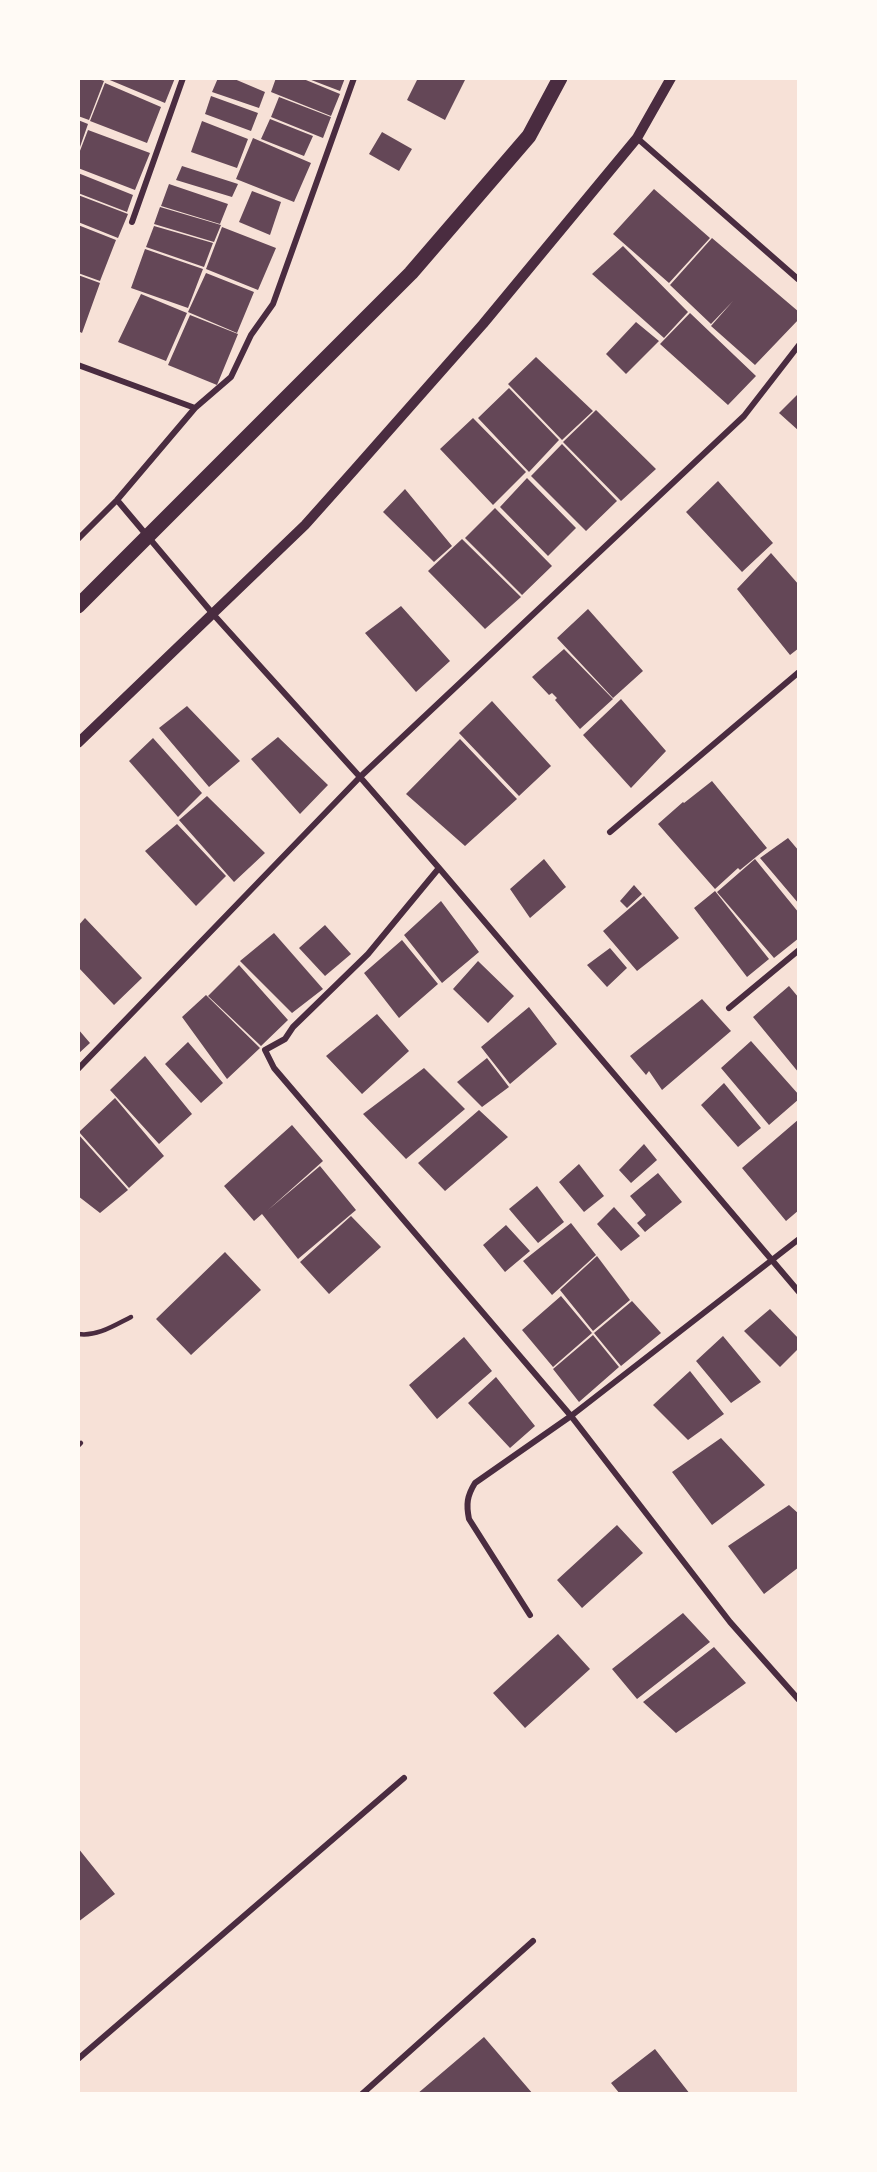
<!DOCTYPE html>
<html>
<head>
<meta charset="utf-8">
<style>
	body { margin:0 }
	#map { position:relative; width:877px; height:2172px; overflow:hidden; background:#f7e1d7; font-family:"Sofia Sans Condensed",sans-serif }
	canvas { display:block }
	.frame { position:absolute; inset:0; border:80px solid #fffaf5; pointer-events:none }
</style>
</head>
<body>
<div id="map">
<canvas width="877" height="2172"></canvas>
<div class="frame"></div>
</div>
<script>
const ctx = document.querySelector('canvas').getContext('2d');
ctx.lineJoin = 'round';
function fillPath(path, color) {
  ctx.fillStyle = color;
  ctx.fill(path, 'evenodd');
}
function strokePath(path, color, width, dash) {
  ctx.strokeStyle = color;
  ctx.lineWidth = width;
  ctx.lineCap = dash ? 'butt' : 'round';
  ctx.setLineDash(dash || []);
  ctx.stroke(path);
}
const building = new Path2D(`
	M78,78H95L104,81L89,120L78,116Z
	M105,78H175L165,103Z
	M218,78H232L265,92L259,108L212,92Z
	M276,78H301L340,94L331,116L271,92Z
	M306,78H345L340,91Z
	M418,78H466L445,120L407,100Z
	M105,83L161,107L147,143L90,121Z
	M211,96L258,113L251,131L205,114Z
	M279,97L331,117L323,138L271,117Z
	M270,119L313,136L304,156L261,139Z
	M78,120L88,124L80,147L78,146Z
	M202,121L248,139L237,168L191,152Z
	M88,130L150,153L135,190L78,168V156Z
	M382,132L412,149L399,171L369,154Z
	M253,138L311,163L294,202L236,179Z
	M182,166L238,184L232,197L176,180Z
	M78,173L133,195L127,212L78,193Z
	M169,184L228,204L220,224L161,206Z
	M654,189L710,238L669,283L613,234Z
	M252,191L281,202L270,235L239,222Z
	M78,195L128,214L118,238L78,222Z
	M160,207L221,225L214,242L154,224Z
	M78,225L116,240L100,281L78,273Z
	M154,226L213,243L204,267L146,247Z
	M222,227L276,248L258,290L206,269Z
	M712,238L799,312V319L755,365L711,326L733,301L711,324L670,285Z
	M623,246L688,312L664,338L592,274Z
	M145,249L203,269L188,308L131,288Z
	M206,273L254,292L237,333L188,312Z
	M78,275L100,283L82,333L78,331Z
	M141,294L187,313L166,361L118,342Z
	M690,313L756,376L728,405L660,344Z
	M190,315L238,334L217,385L168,365Z
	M636,322L659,341L626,374L606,354Z
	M536,357L593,411L562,440L508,384Z
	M509,388L559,440L529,472L478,418Z
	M799,393V431L779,413Z
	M596,410L656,469L621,501L563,442Z
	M473,418L526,472L493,505L440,449Z
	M562,444L617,501L586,531L531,476Z
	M527,478L576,528L548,556L500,507Z
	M718,481L773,543L742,572L686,512Z
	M405,489L452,546L434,562L383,512Z
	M495,508L552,566L522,595L465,538Z
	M462,539L521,597L485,629L428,571Z
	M771,553L799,585V648L790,655L737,589Z
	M401,606L450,661L416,692L365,633Z
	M588,609L643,671L613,698L557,638Z
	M564,649L613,699L580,729L555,700L557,698L552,693L549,695L532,677Z
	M621,699L666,751L631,788L583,735Z
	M492,701L551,766L519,796L459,733Z
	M187,706L240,761L209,787L159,728Z
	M278,737L328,785L300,814L251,759Z
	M153,738L202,793L178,817L129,761Z
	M460,739L517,799L465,846L406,794Z
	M712,781L767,848L740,870L738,868L715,889L658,824L683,802L684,803Z
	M207,796L265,853L234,882L179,820Z
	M177,824L226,876L196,906L145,851Z
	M788,838L799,851V904L760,858Z
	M544,859L566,887L530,918L510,889Z
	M755,859L799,913V938L774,958L717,892Z
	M634,885L642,894L627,908L620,901Z
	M715,891L769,959L747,977L694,908Z
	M644,896L679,938L637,971L603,931Z
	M441,901L479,952L442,983L404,935Z
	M85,918L142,978L114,1005L78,967V926Z
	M325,925L351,954L325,976L299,948Z
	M274,933L323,989L292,1013L240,961Z
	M402,940L438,984L399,1018L364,973Z
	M610,948L627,968L607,987L587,965Z
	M478,961L514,996L488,1023L453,989Z
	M239,965L288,1020L261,1046L208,996Z
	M789,986L799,998V1073L753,1017Z
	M206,995L260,1048L227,1079L182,1017Z
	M702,999L731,1031L662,1090L649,1071L646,1075L630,1056Z
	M529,1007L557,1044L510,1084L481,1047Z
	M377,1014L409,1051L362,1094L326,1056Z
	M78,1029L90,1043L78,1054Z
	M751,1041L799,1095V1099L769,1125L721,1068Z
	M188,1042L223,1083L201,1103L165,1064Z
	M145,1056L192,1114L159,1144L110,1090Z
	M487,1058L509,1087L482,1107L457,1082Z
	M424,1068L465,1109L406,1159L363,1114Z
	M724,1083L761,1128L738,1147L701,1105Z
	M115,1098L164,1156L129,1188L79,1132Z
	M479,1110L508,1137L445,1191L418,1163Z
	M799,1119V1210L786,1221L742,1168Z
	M292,1125L323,1161L268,1210L320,1166L356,1210L298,1259L262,1214L254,1221L224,1186Z
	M78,1134L128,1190L100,1213L78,1196Z
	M644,1144L657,1160L631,1183L619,1170Z
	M579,1164L604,1196L584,1212L559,1182Z
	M658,1173L682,1202L645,1232L637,1223L646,1215L630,1196Z
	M537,1186L564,1222L538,1243L509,1209Z
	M614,1207L640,1236L621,1251L597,1224Z
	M351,1216L381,1247L329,1294L300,1262Z
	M571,1223L596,1255L552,1295L523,1261Z
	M506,1225L530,1251L505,1272L483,1245Z
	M225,1252L261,1290L191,1355L156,1319Z
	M597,1256L630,1300L593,1331L560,1290Z
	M561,1296L592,1333L553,1367L522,1330Z
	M632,1301L661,1333L621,1366L594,1333Z
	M770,1309L799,1339V1348L780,1367L744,1331Z
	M593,1335L619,1367L579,1402L553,1369Z
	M723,1336L761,1382L731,1403L696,1361Z
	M464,1337L492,1371L437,1419L409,1385Z
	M690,1371L724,1414L688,1440L653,1405Z
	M496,1377L535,1426L510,1448L468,1403Z
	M721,1438L765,1485L712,1525L672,1472Z
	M789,1505L799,1514V1567L764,1594L728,1546Z
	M617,1525L643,1553L582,1608L557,1580Z
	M683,1613L710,1642L637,1699L612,1669Z
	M558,1634L590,1669L525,1728L493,1693Z
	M714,1647L746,1683L676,1733L643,1702Z
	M78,1848L115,1894L78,1922Z
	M484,2037L533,2094H417Z
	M655,2049L690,2094H620L611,2083Z`);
const service = new Path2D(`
	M78,1334C97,1337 115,1325 131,1317
	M78,1446L81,1443`);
const minor = new Path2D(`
	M637,138L799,280
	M132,222L183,78
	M78,365L195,408
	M117,500L213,614L360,777L439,868L799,1292
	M78,539L117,500L195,408L231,377L251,335L273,304L354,78
	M610,832L799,672
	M439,868L368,954L293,1027L285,1039L265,1050L274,1068L571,1416L730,1622L799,1700
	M729,1008L799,950
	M78,1069L360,777L744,416L799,345
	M530,1615L469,1519C466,1504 467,1496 475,1483L571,1416L799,1239
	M78,2059L404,1778
	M362,2094L533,1941`);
const tertiary = new Path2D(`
	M78,743L305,525L355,469L483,324L637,138L671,78`);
const primary = new Path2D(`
	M78,606L411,273L529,136L560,78`);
fillPath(building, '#644757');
strokePath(service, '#4a2c40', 4.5);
strokePath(minor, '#4a2c40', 6);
strokePath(tertiary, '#4a2c40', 10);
strokePath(primary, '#4a2c40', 15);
</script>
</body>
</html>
